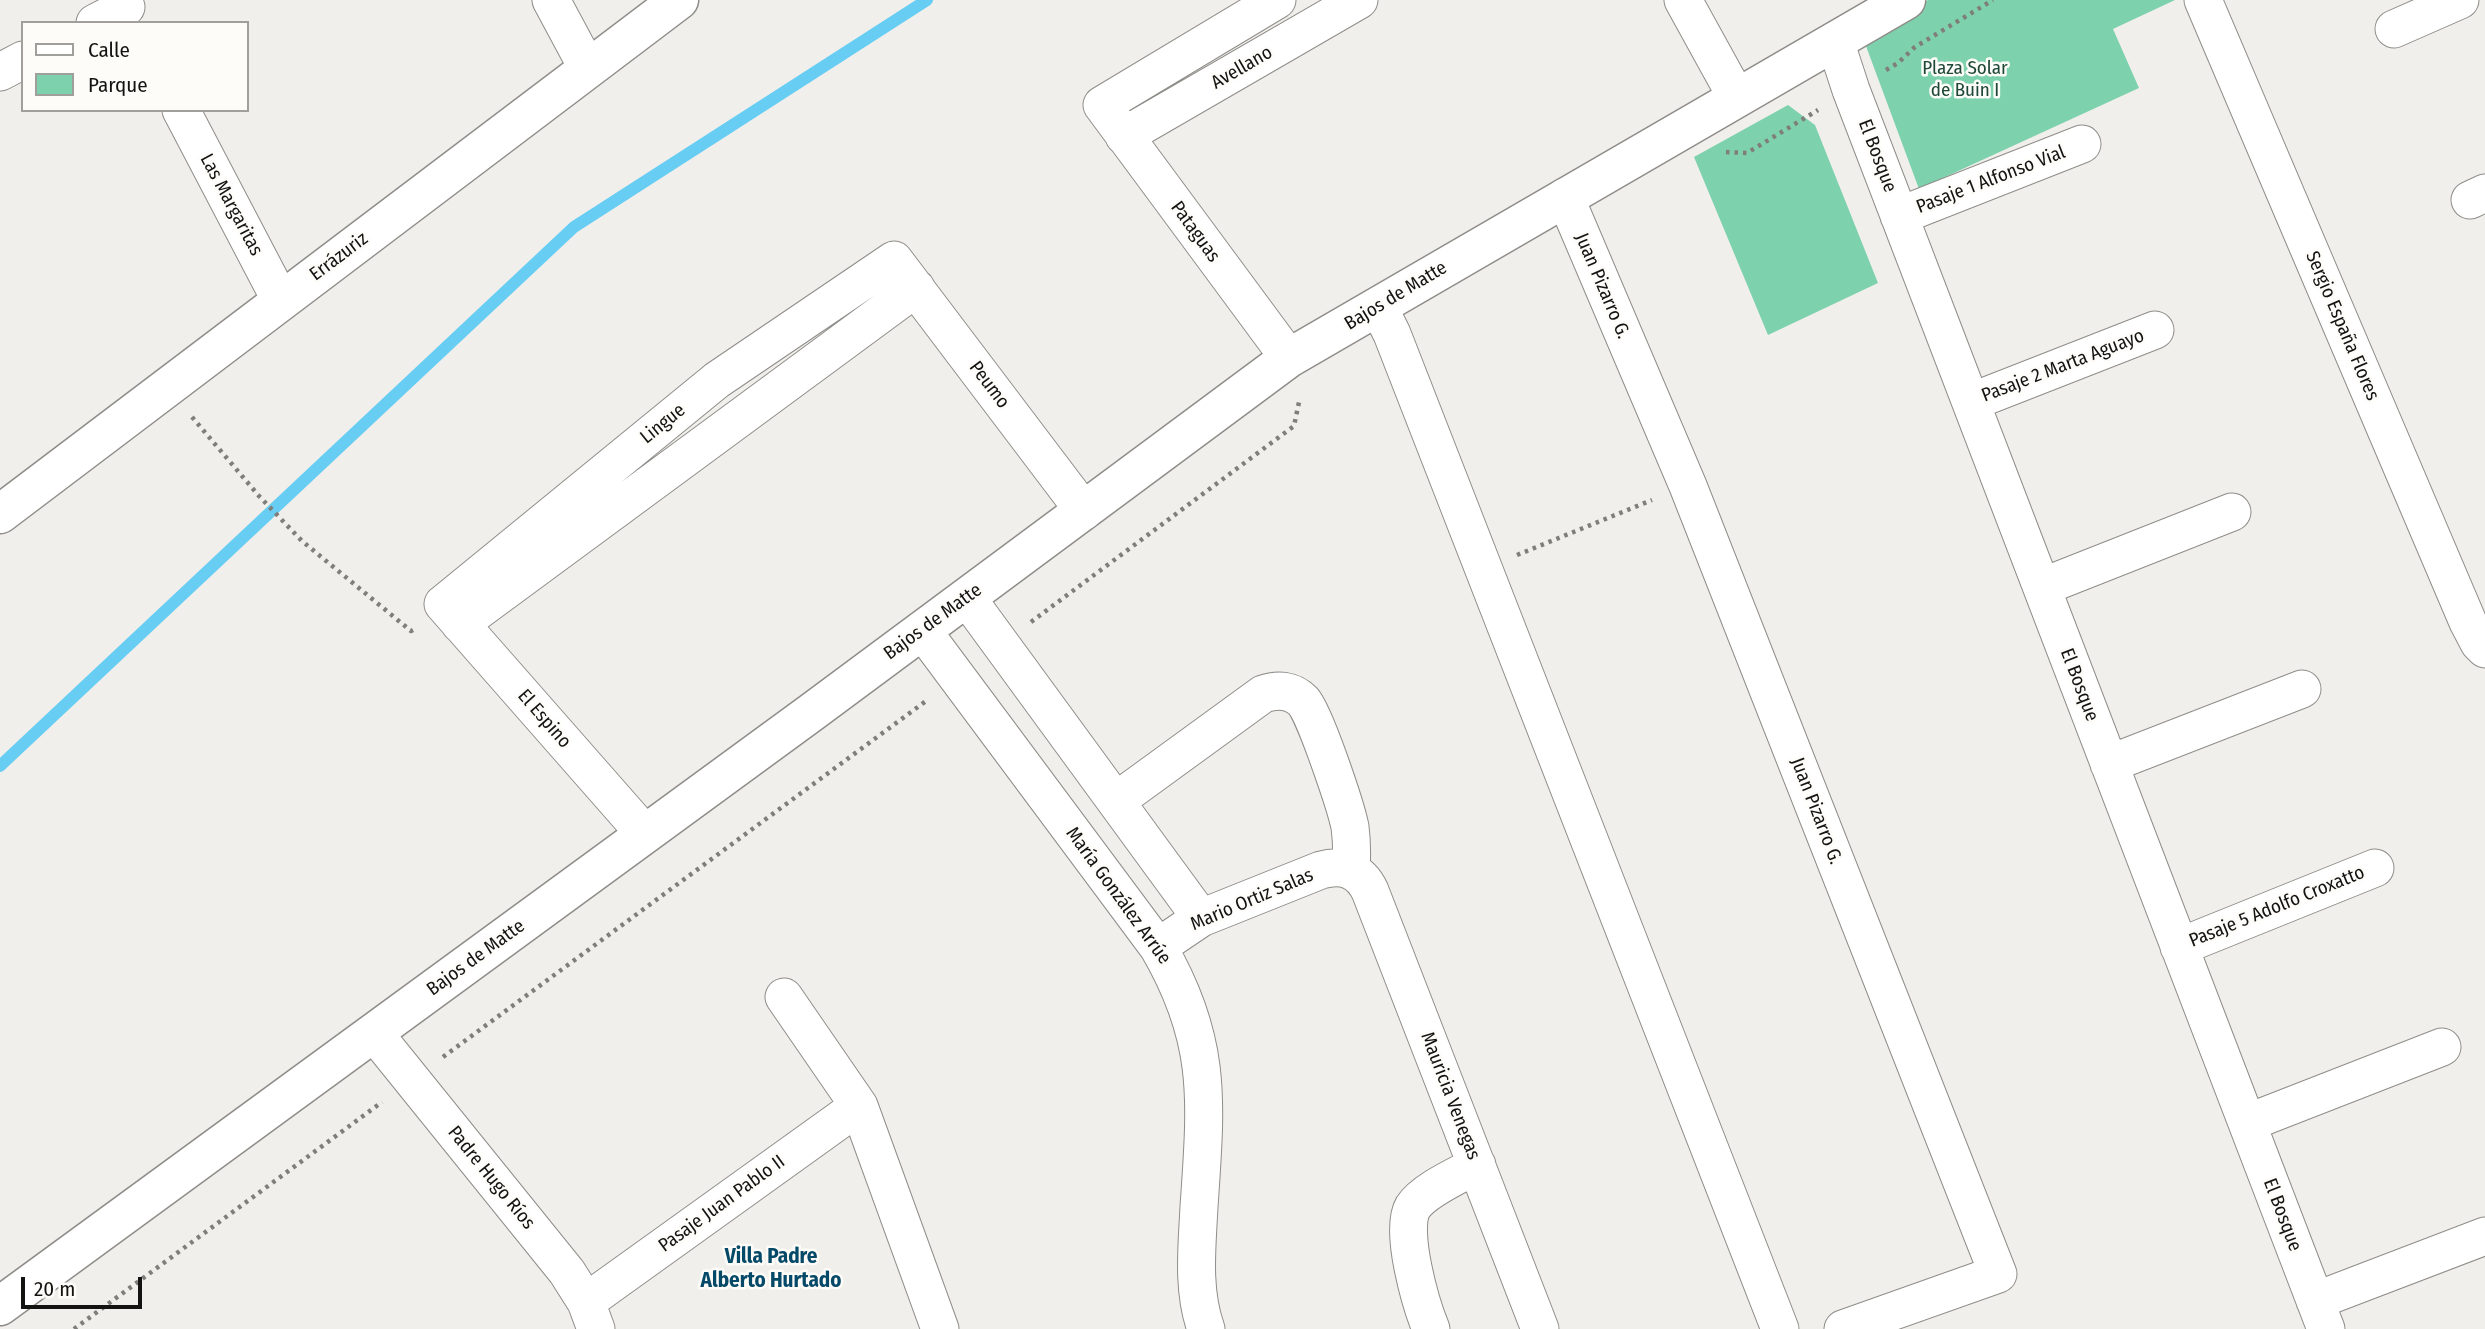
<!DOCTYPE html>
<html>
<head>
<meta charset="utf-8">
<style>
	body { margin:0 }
	#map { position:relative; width:2485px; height:1329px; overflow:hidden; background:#f1efeb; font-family:"Fira Sans Condensed",sans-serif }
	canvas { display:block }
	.legend { position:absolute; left:21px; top:21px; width:228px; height:91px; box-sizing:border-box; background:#fefcf8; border:2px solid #a09f9c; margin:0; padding:9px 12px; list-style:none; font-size:21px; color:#131311 }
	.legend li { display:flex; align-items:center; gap:14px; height:35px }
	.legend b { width:35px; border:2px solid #a09f9c }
	.scale { position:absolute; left:21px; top:1277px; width:121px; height:32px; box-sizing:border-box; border:4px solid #131311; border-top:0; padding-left:9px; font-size:21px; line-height:24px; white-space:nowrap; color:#131311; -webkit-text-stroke:5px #fefcf8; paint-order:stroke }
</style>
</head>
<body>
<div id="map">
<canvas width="2485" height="1329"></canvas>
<ul class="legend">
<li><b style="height:9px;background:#fff"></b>Calle</li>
<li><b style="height:19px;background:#7ed1ad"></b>Parque</li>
</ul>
<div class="scale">20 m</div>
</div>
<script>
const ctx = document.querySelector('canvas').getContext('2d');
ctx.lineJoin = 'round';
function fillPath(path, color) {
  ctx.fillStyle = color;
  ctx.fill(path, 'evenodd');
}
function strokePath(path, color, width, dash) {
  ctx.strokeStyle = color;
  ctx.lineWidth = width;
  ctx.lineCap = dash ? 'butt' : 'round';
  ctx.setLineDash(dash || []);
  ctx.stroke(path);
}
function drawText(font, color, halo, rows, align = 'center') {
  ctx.font = font + ' "Fira Sans Condensed",sans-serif';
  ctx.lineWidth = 5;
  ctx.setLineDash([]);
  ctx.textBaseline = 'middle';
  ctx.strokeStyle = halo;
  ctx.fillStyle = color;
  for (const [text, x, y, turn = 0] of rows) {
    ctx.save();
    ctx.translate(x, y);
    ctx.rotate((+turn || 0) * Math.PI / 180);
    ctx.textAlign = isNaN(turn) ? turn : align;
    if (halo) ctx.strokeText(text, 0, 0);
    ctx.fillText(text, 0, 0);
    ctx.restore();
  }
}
const green = new Path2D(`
	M1928,0H2175L2113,29L2139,88L1919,189L1863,38Z
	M1788,105L1815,125L1878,283L1768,335L1694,157Z`);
const stream = new Path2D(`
	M0,766L574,227L927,0`);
const path = new Path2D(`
	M1886,70L1898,63L1915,47L1993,0
	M1726,152L1747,153L1818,110
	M192,417L259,496L302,541L411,631L413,630
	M1517,555L1652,500
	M1031,622L1294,426L1299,402
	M443,1057L926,701
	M74,1329L382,1102`);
const street = new Path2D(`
	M551,0L588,69
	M1277,0L1102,105L1289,358
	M1683,0L1737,98
	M2203,0L2468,622L2479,643L2485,649
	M95,23L126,7
	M2394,29L2460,0
	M1835,41L1851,90L2326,1329
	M0,72L23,60
	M181,110L281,301
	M1124,136L1359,0
	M1565,197L1688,486L1998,1274L1843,1329
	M2470,200L2485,193
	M1899,216L2082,144
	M1378,306L1392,334L1780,1329
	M1971,402L2155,330
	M2042,587L2232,512
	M967,598L1201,918
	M460,624L916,288
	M922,630L1158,947C1213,1041 1206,1102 1199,1207C1197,1247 1192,1290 1206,1329
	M2109,764L2302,689
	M1116,801L1263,694C1278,689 1292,690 1303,701C1315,714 1346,807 1350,827C1352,842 1352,855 1351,870
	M645,834L443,604L717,380L894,260L1084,511
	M1158,947L1201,918L1321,870C1343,864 1360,870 1370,891L1540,1329
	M2179,947L2375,868
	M784,997L859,1106L940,1329
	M374,1033L567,1272L586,1302L596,1329
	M2247,1123L2442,1047
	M2315,1301L2485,1236
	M586,1302L859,1106
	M1431,1329C1421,1305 1399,1230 1413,1207C1424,1190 1459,1175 1477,1165`);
const secondary = new Path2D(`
	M0,514L679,0
	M0,1306L812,712L1289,358L1906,0`);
const streetNames = [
	["Avellano",1242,68,-30],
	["El Bosque",1877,156,69],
	["Pasaje 1 Alfonso Vial",1991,180,-21],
	["Las Margaritas",231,205,62],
	["Pataguas",1195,232,54],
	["Errázuriz",339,257,-37],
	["Juan Pizarro G.",1602,286,67],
	["Bajos de Matte",1396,296,-31],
	["Sergio España Flores",2342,326,67],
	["Pasaje 2 Marta Aguayo",2063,366,-21],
	["Peumo",989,385,53],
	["Lingue",663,424,-39],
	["Bajos de Matte",933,622,-36],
	["El Bosque",2079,685,69],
	["El Espino",544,719,49],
	["Juan Pizarro G.",1816,811,69],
	["María González Arrúe",1118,896,54],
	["Mario Ortiz Salas",1252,900,-23],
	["Pasaje 5 Adolfo Croxatto",2277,907,-22],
	["Bajos de Matte",476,958,-36],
	["Mauricia Venegas",1450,1096,69],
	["Padre Hugo Ríos",491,1178,51],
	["Pasaje Juan Pablo II",722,1204,-36],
	["El Bosque",2282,1215,69]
];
const parkNames = [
	["Plaza Solar",1965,69],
	["de Buin I",1965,91]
];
const neighbourhoodNames = [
	["Villa Padre",771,1257],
	["Alberto Hurtado",771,1281]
];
fillPath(green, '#7ed1ad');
strokePath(stream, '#67cdf3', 12);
strokePath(street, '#8f8d89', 39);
strokePath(secondary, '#8f8d89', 41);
strokePath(path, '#7f7e7b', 4.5, [3.5, 5]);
strokePath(street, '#fff', 37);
strokePath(secondary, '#fff', 38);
drawText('19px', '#131311', '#fefcf8', streetNames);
drawText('19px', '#1e4837', '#fefcf8', parkNames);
drawText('bold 21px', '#054968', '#fefcf8', neighbourhoodNames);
</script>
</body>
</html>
